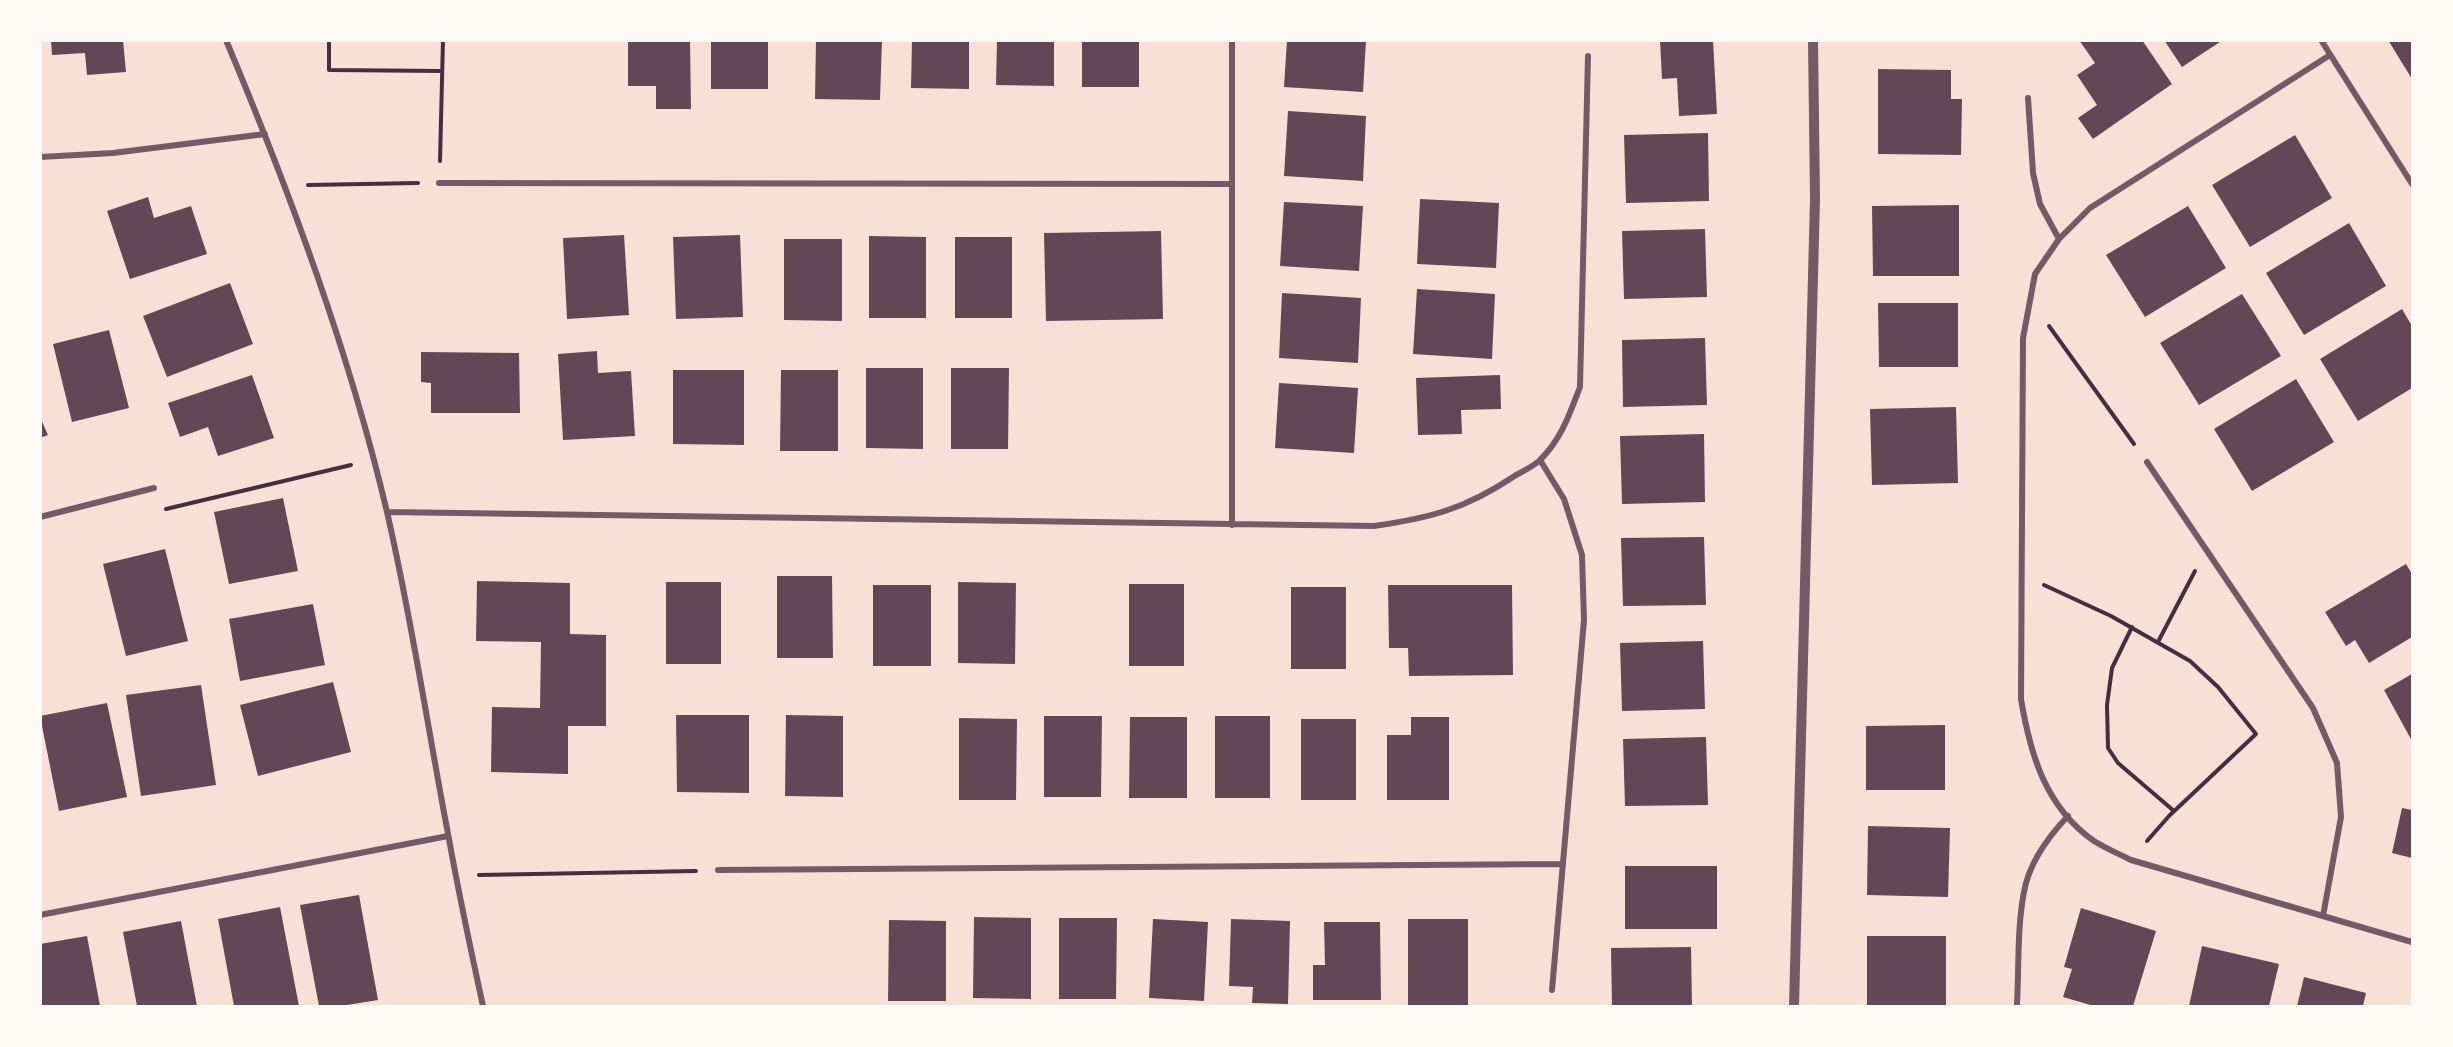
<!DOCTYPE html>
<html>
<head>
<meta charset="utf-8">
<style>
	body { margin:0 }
	#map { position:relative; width:2453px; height:1047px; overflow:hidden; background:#f7e1d7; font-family:"Noto Sans",sans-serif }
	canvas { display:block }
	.frame { position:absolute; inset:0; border:42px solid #fffaf5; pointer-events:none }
</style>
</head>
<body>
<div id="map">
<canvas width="2453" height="1047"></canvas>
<div class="frame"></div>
</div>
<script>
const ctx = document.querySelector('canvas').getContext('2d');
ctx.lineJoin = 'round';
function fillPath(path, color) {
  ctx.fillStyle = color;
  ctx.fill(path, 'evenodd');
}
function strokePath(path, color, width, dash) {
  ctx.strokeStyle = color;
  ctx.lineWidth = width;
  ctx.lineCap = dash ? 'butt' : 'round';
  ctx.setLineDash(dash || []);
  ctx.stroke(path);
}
const building = new Path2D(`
	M51,40H123L126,72L87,75L85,53L52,55Z
	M628,40H690L691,109H656V86H628Z
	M711,40H768V89H711Z
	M816,40H882L880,100L815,99Z
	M912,40H969V89L911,88Z
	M997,40H1054V86L996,85Z
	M1082,40H1139V87H1082Z
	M1287,40H1366L1363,92L1284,87Z
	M1660,40H1713L1717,114L1679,116L1677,78L1662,79Z
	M2079,40H2142L2172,84L2093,139L2078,118L2097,105L2077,75L2095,63Z
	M2164,40H2223L2182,67Z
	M2388,40H2412V79Z
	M1878,69L1951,70V99H1962L1961,155L1878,154Z
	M1288,111L1366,116L1363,181L1284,176Z
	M1708,133L1709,201L1626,203L1624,135Z
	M2295,135L2332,198L2250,247L2212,185Z
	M148,197L154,218L191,206L207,254L130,279L107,211Z
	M1420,199L1499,203L1496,268L1417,264Z
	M1284,202L1363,206L1359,271L1280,266Z
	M1959,205V276H1873L1872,206Z
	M2188,206L2226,268L2145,317L2106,255Z
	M2349,223L2386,286L2304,335L2266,273Z
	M1705,229L1707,297L1624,299L1622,231Z
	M1161,231L1163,319L1046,321L1044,233Z
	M624,235L629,315L567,319L563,238Z
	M740,235L743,317L676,319L673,237Z
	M869,236L926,237V318H869Z
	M955,237H1012V318H955Z
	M784,239H842V321L784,320Z
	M230,283L253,344L167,377L143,316Z
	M1417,289L1495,294L1492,359L1413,354Z
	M1282,293L1361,298L1358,363L1279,358Z
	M2242,294L2281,356L2199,405L2160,343Z
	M1878,303H1958V367H1879Z
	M2402,309L2412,326V388L2358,421L2320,359Z
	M109,330L129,408L72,422L53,344Z
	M1705,338L1707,405L1623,407L1622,340Z
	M597,351L598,373L631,371L635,436L563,440L558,354Z
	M421,352L519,353L520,413H431V383L421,382Z
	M866,368H923V449L866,448Z
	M951,368H1009L1008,449H951Z
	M673,370H744V445L673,444Z
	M781,370H838V451H780Z
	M252,375L274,438L218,456L208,427L180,437L168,403Z
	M1500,375L1501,409L1461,410L1462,434L1418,435L1416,378Z
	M2296,379L2334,442L2252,491L2214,429Z
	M1279,383L1358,388L1354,453L1275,448Z
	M1956,407L1958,483L1872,485L1870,409Z
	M40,417L48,435L40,438Z
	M1704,434L1705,502L1622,504L1620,436Z
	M283,498L298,571L229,584L214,512Z
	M1704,537L1706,605L1623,606L1621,538Z
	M165,549L188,641L126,656L103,564Z
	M2406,564L2412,574V637L2369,663L2355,640L2346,646L2325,612Z
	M777,576H832L833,658H777Z
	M477,581L570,583V634L606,635V726H568V774L491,772L492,707L540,708L541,642L476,641Z
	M666,582H721V664H666Z
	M958,582L1016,583L1015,664L958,663Z
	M1129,584H1184V666H1129Z
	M873,585H931V666H873Z
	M1388,585H1512L1513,675L1409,676L1408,648H1389Z
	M1291,587H1346V669H1291Z
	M313,604L325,665L240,681L229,619Z
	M1703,641L1705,709L1622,711L1620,643Z
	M2412,674V741L2384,690Z
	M333,682L351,752L258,776L240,705Z
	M201,685L216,785L141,796L126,695Z
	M107,703L127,797L59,811L40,716Z
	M676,715H749V793L677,792Z
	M786,715L843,716V797L785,796Z
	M1044,716H1102L1101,797H1044Z
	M1215,716H1270V798H1215Z
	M1130,717H1187V798H1129Z
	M1411,717H1449V800H1387V735H1411Z
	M959,718L1017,719L1016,800H959Z
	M1301,719H1356V800H1301Z
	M1945,725V790H1866V726Z
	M1706,737L1708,805L1625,806L1623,739Z
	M2402,808L2412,810V858L2392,853Z
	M1868,826L1950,828L1948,897L1867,895Z
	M1625,866H1717V929H1625Z
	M359,895L378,1000L341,1006H319L300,905Z
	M280,907L299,1006H234L218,919Z
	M2081,908L2156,931L2133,1006H2094L2063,997L2072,969L2064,967Z
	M974,917L1031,918V999L973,998Z
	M1059,918H1117L1116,999H1059Z
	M1153,919L1208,922L1204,1001L1149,998Z
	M1231,919L1290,921L1288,1004L1252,1003L1253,987L1229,986Z
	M1408,919H1468V1006H1408Z
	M889,920L946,921V1001H888Z
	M181,921L197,1006H137L123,932Z
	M1324,922H1380L1381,1000H1313V965H1325Z
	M87,936L100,1006H40V944Z
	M1867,936H1946V1005H1867Z
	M2202,946L2279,964L2269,1006H2189Z
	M1691,947L1692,1006H1612L1611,948Z
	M2304,977L2366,993L2363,1006H2297Z`);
const path = new Path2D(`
	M329,40V70L442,71
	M440,161L443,40
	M308,185L418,183
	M2049,326L2134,444
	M166,509L351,465
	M2044,585L2111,616L2190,661L2218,687L2256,734L2169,816L2147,841
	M2132,627L2112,668L2107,705L2108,748L2118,763L2174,811
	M2158,642L2195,571
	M479,875L696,871`);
const minor = new Path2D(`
	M226,40C290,193 349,351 387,512C412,620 428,730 449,839C459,895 471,951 483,1006
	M2321,40L2412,184
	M2330,55L2090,208L2059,239L2035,274L2023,338L2021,699C2030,753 2045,807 2094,841C2105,848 2119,854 2131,860L2412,942
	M2028,98L2033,173L2040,204L2059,239
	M40,157L113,153L265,134
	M439,183L1232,184
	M1540,460L1564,499L1582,555L1584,620L1552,990
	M2147,462L2313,708L2337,763L2341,817L2323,916
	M387,512L1374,526C1430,518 1465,509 1513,477C1521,472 1533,467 1540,460C1561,440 1570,413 1580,387L1588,56
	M40,517L154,488
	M1232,525V40
	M718,870L1561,864
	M40,915L448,836
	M2017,1004C2019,967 2017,928 2024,892C2029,863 2048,837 2068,816`);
const tertiary = new Path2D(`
	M1794,1006L1815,199L1813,40`);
fillPath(building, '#644757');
strokePath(path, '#4a2c40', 4);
strokePath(minor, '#755966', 6);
strokePath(tertiary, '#755966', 10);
</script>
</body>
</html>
